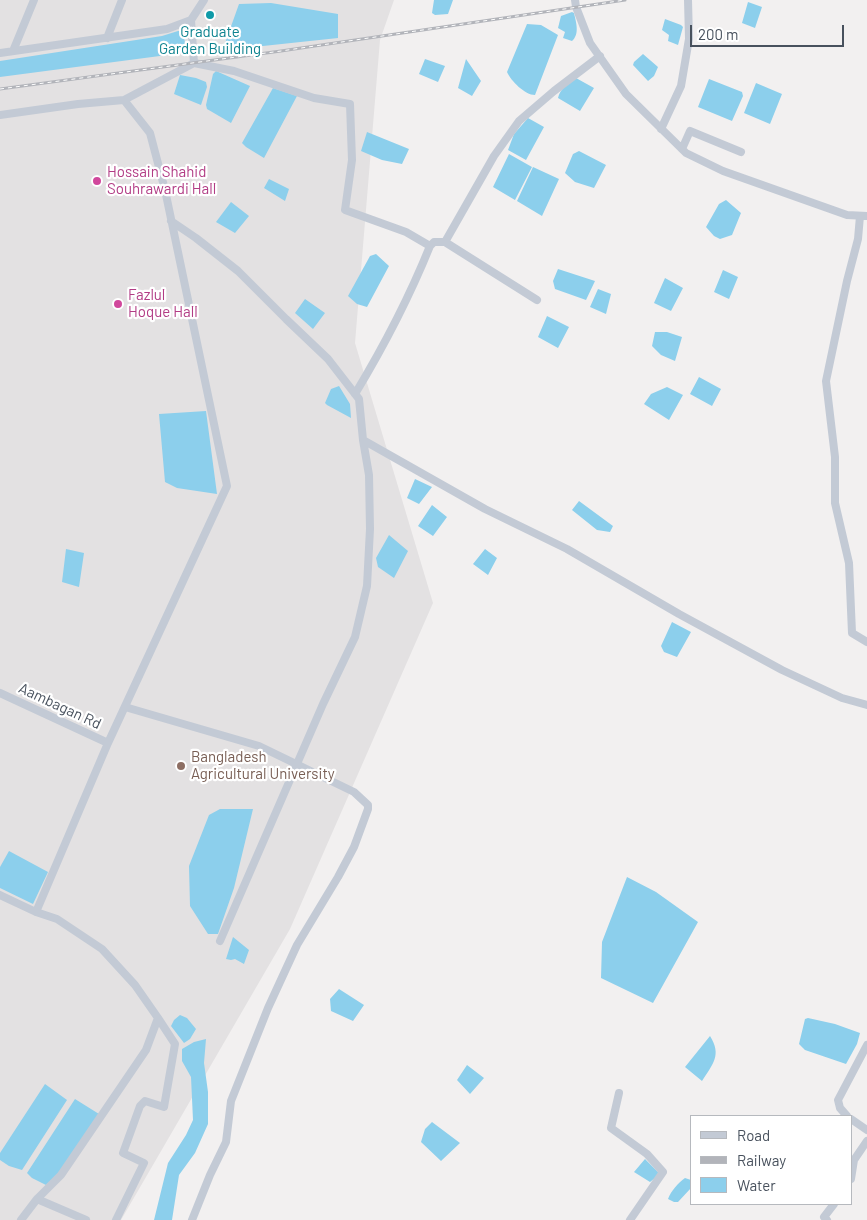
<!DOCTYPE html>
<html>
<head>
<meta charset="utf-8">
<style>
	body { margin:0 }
	#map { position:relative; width:867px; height:1220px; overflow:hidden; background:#f2f0f0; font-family:Barlow,sans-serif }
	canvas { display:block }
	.legend { position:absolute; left:690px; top:1115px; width:162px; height:90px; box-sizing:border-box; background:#fff; border:1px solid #b6b9be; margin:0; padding:6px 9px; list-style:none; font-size:15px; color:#48515d }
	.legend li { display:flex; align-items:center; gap:10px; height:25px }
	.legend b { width:25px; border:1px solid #b6b9be }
	.scale { position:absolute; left:690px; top:25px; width:154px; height:22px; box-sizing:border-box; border:2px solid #48515d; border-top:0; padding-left:6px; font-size:15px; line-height:18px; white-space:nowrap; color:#48515d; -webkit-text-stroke:4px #fff; paint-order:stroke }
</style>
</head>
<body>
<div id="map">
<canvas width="867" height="1220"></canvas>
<ul class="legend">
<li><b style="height:6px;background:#c3cad5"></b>Road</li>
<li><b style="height:6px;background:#b2b4ba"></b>Railway</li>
<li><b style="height:14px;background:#8ccfec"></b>Water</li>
</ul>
<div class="scale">200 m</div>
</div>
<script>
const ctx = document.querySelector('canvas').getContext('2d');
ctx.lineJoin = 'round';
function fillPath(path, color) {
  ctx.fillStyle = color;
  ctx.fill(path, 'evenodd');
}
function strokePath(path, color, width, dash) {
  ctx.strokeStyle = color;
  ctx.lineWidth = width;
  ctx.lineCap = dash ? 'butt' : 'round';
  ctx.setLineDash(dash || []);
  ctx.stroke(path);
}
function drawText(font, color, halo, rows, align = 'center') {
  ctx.font = font + ' Barlow,sans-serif';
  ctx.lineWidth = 4.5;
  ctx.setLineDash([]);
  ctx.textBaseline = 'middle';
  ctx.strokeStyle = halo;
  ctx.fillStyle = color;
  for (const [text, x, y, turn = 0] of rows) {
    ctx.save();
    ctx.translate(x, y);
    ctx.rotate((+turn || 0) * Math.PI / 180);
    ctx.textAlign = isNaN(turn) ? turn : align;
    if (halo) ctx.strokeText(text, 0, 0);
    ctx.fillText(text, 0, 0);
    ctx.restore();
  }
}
const education = new Path2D(`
	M0,0H394L380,40L355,343L433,603L290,929L121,1220H0Z`);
const water = new Path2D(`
	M434,0H453L448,14L435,15L432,13Z
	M748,2L762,7L755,28L742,23Z
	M271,3L338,14V38L263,46H224L239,4Z
	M572,12L574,13C576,22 580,34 572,41L563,38L565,32L558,28L561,16Z
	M665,19L681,25L683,27L678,45L668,41L669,35L662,30Z
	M527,24L541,25L558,35L535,95C525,95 511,81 507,72Z
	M178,31H182C185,37 186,45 183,51L175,54L0,77V61L162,36Z
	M643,54L658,67L654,76L648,81L633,65L634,62Z
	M425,59L445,66L438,82L419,74Z
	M466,59L481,81L472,96L458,88Z
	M216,71L250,86L231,123L207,109L206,105L213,74Z
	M180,75L196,78L206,82L207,87L201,105L174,94Z
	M576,78L594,88L580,111L558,98C560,89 568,83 576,78Z
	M709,79L742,92L743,96L732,121L698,107Z
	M756,83L782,94L770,124L744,113Z
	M273,88L297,96L264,158L246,147L242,143Z
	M528,118L544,127L526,160L508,150L514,134Z
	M367,132L409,149L402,164L382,160L361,151Z
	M579,151L606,165L594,188L575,182L565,173L573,154Z
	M509,154L532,167L515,200L493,187Z
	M533,167L559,179L542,216L517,201Z
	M269,179L289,189L285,201L264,188Z
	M726,200L741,213L732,235L720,239L714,236L706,227L719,204Z
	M231,202L249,216L235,233L216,222Z
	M376,254L389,266L367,307L357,304L348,296L370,256Z
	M558,269L595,281L586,300L555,289L553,281Z
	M723,270L738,277L729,299L714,292Z
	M665,278L683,288L671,311L654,303Z
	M598,289L611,294L606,314L590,307Z
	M305,299L325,313L313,329L295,313Z
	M547,316L569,327L558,348L538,337Z
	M655,332H667L682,337L675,361L661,355L652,346Z
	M699,377L721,389L712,406L690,394Z
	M339,386L350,404L351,418L327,405L325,403L331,389Z
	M667,387L683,395L669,420L644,404L651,394Z
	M206,411L217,494L177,488L165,482L159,414Z
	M415,479L432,487L419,504L407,498Z
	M579,501L613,526L610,532L597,530L572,510Z
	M432,505L447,517L433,536L418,526Z
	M389,535L408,551L394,578L378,567L376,558Z
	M66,549L84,553L79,587L62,582Z
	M485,549L497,558L488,575L473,564Z
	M672,622L691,632L677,657L664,652L661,646Z
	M220,809H253L234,888L218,934H208L190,906L189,866L209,815Z
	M9,851L48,872L33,904L0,888V867Z
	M627,877L656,892L698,922L653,1003L601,978L602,942Z
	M233,937L249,950L244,964L235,959L231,960L226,959Z
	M339,989L364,1005L353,1021L331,1011L330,999Z
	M180,1015L187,1018L196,1029L190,1039L184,1043L171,1026L174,1020Z
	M808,1018L835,1024L860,1033L857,1044L846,1064L805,1050L799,1044L805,1019Z
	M710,1036C722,1055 713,1064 702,1081L685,1067Z
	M206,1039L204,1063L208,1092V1124L195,1153L179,1175L172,1220H154L168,1163L186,1135L193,1120L191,1077L182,1061V1049L194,1042Z
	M467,1065L484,1078L470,1094L457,1080Z
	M45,1084L67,1100L22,1170L9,1166L0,1160V1153Z
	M75,1099L99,1114L59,1174L46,1185L32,1178L27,1173Z
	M432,1122L460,1143L441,1161L421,1142L425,1129Z
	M645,1159L660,1174L650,1182L634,1172Z
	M685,1178L691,1180V1188L678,1202H674L668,1199C671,1191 678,1183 685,1178Z`);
const minor = new Path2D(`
	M575,0L576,7L590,43L626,94L686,153L723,171L847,215L867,216
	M107,38L122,0
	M13,51L34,0
	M0,53L167,29L191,20L204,0
	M194,63L234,71L314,98L350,104L352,160L345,210L406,232L430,246L434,242H445L537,300
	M124,100L194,63L191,20
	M0,115L78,104L124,100L150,133L165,190L227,486L108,743L36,912
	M661,129L681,86L689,39L688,0
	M682,149L690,131L741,152
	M860,216L858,239L847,281L826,381L835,457V503L849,563L852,633L867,642
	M171,221L196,238L238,271L286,319L328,359L359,399L363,440L485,509L567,549L679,614L782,670L842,698L867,705
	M445,242L494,156L519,121L554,91L600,56
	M355,394C384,346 409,298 430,246
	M0,693L108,743
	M125,707L259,746L354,792L368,805V809L354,847L338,877L297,945L268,1008L231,1101L226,1142L210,1175L192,1220
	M0,895L36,912L57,919L102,949L135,985L158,1018L146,1050L61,1175L37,1199L21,1220
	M220,941L323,704L355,637L367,586L370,529L369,475L363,440
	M619,1093L611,1128L647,1154L663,1172L630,1220
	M847,1116L840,1108L838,1100L867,1045
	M851,1119L867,1130
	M851,1179L854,1160L867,1141
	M37,1199L86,1220
	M116,1220L144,1163L123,1153L140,1106L145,1101L164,1107L175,1044L158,1018
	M827,1220L824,1217L834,1204`);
const rail = new Path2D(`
	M0,89L281,51L625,0`);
const markers = [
	[210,15,5,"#0f9aa8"],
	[97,181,5,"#d1479c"],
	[118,304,5,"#d1479c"],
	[181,766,5,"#8d6e63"]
];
const cultureNames = [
	["Graduate",210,32],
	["Garden Building",210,49]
];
const hotelNames = [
	["Hossain Shahid",107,172],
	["Souhrawardi Hall",107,189],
	["Fazlul",128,295],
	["Hoque Hall",128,312]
];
const streetNames = [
	["Aambagan Rd",60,706,25]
];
const educationNames = [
	["Bangladesh",191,757],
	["Agricultural University",191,774]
];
fillPath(education, '#e3e1e2');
fillPath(water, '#8ccfec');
strokePath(minor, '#c3cad5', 8);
strokePath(rail, '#b2b4ba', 3);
strokePath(rail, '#fff', 1, [4]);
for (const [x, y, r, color] of markers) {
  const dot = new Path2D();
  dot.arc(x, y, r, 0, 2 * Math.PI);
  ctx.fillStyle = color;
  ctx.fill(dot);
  strokePath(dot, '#fff', 2);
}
drawText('15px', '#0d838f', '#fff', cultureNames);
drawText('15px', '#b23c85', '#fff', hotelNames, 'left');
drawText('15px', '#48515d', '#fff', streetNames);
drawText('15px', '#785e54', '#fff', educationNames, 'left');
</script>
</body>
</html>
